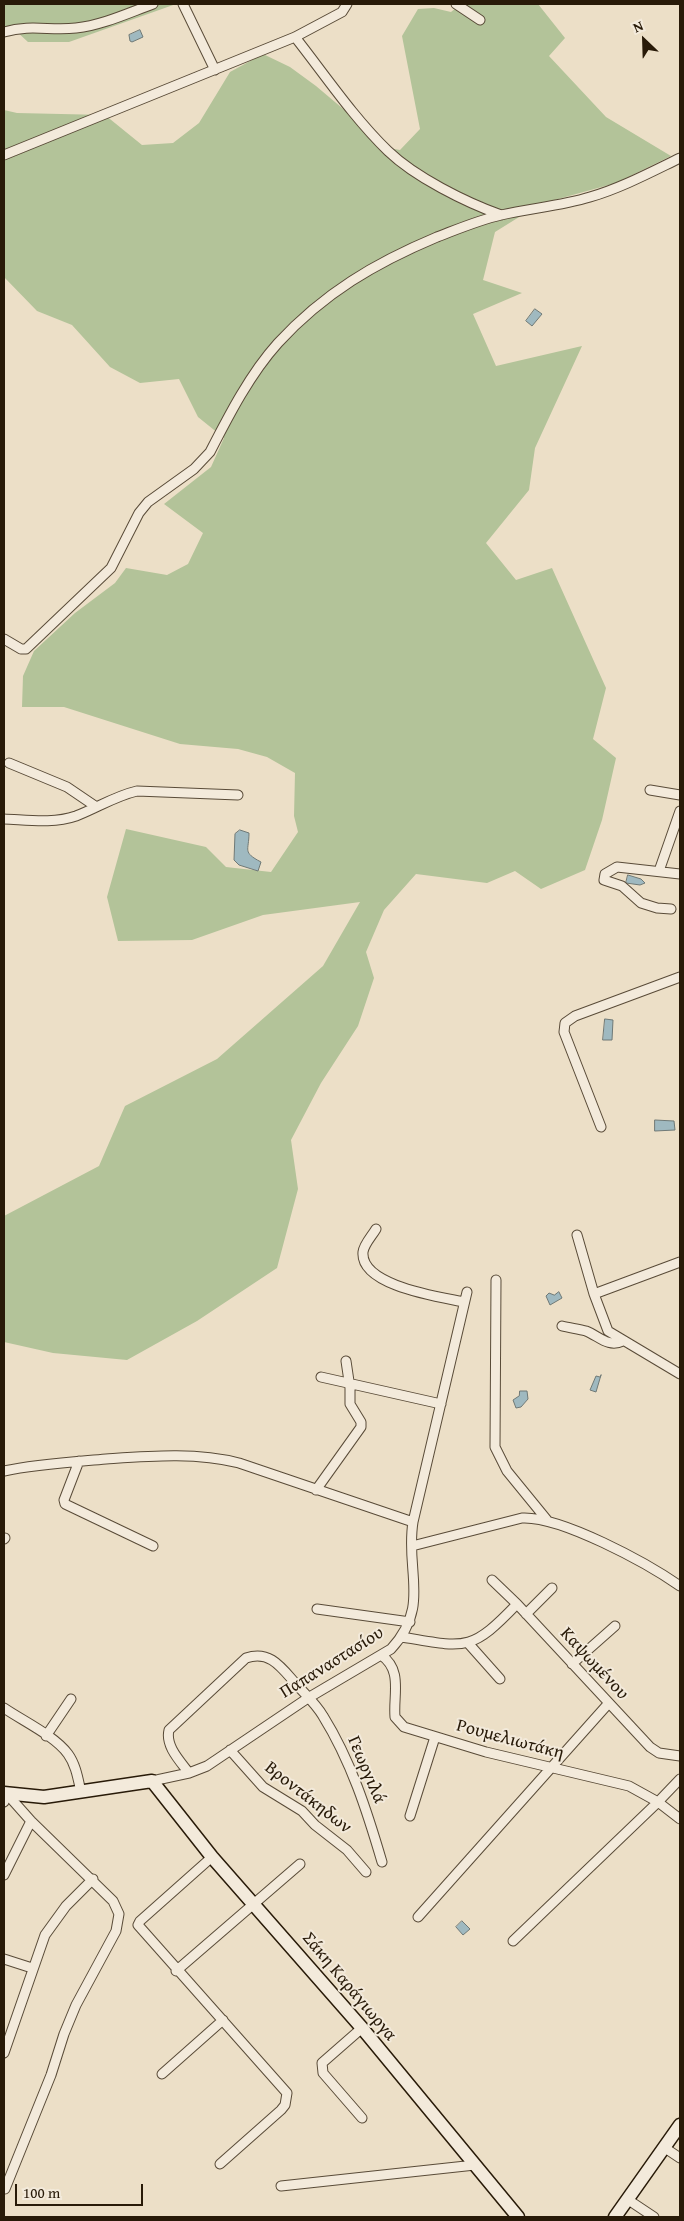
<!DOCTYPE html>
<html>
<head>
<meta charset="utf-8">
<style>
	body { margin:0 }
	#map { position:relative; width:684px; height:2221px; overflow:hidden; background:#ecdfc7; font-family:"Gentium Book Plus",serif }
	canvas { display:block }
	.frame { position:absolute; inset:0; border:5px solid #281a08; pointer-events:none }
	.north { position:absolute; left:619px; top:15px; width:50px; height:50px; -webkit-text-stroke:4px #f3eadb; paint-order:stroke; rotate:336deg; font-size:14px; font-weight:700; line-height:20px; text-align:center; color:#281a08 }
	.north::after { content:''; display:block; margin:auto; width:18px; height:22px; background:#281a08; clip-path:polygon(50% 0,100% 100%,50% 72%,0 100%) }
	.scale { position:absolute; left:15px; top:2184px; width:128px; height:22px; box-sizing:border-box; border:2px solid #281a08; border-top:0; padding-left:6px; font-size:15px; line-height:18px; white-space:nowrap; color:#281a08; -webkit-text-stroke:4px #f3eadb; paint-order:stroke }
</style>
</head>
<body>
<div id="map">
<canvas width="684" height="2221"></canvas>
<div class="frame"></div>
<div class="north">N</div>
<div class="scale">100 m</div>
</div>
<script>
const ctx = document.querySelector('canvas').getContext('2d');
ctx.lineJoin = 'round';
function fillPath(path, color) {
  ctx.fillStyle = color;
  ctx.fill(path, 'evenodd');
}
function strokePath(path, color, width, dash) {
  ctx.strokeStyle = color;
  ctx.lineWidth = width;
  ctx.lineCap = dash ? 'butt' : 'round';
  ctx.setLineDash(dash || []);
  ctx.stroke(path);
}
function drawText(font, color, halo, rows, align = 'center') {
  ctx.font = font + ' "Gentium Book Plus",serif';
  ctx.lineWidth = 4;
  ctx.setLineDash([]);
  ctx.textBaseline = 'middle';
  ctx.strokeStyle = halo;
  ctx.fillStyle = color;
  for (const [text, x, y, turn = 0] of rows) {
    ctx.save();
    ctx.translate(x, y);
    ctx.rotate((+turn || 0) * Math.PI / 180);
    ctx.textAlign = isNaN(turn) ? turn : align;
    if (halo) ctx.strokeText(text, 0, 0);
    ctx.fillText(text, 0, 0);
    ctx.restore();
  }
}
const green = new Path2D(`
	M4,4H176L69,42H28L15,30L4,29Z
	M461,4H538L565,38L549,56L606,117L671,156L616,183L540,204L495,232L483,280L522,293L473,314L496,366L582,346L535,448L529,490L486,543L516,580L552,568L606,688L593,739L616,758L602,820L585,870L541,889L515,871L487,883L416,874L384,910L366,952L374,978L358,1026L321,1083L291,1140L298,1189L277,1268L197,1321L127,1360L53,1353L4,1342V1216L99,1166L125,1106L217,1059L323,966L360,902L263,915L192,940L118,941L107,897L126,829L206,847L226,867L271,872L298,832L294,816L295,773L267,757L238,749L180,744L64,707H22L23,676L34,651L75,613L115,583L126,568L167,575L188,564L203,533L164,504L211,467L224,438L198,417L179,379L140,383L110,367L72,325L37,311L4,277V110L17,113L105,115L142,145L173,143L199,123L230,72L263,54L290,67L316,86L348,113L377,146L400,150L420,129L402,36L418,9L434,8L451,12Z`);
const water = new Path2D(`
	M140,30L143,37L132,42L130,41L129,35Z
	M535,309L542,314L532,326L526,321Z
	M240,830L249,833C249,851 242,852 261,862L258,871L239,865L234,860L235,834Z
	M628,875L641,879L645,883L640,885L626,883Z
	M605,1019L613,1020L612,1040H603Z
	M655,1120L674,1121L675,1130L655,1131Z
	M559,1292L562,1298L550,1305L546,1296L549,1293L554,1295Z
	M601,1375L596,1392L590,1390L596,1376L600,1377Z
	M520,1391H527L528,1399L521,1407L516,1408L513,1400L519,1396Z
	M462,1921L470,1929L463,1935L456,1927Z`);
const street = new Path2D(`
	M183,4L215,70
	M456,4L480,20
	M4,32C31,24 50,31 76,28C103,25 128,13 153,4
	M295,37C325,75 353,117 388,151C415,177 465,202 501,215
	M4,155L295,37L342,12L347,4
	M4,639L21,649H26L111,568L139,513L148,502L194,469L210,452C229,415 250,374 278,343C324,293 375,263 437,237C458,229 479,220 501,215C531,208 561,206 590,197C621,188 651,172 680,158
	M9,763L67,787L95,806
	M650,790L680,795
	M4,819C28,820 53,824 76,816C97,808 115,796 137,791L238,795
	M659,871L680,811
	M671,909L657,908L641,903L622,886L604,880L605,874L617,867L680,874
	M601,1127L564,1032L565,1023L575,1016L680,977
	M376,1229C372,1236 364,1244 363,1252C360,1286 441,1297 464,1302
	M577,1235L594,1294L608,1331L680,1374
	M496,1280L495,1447L507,1471L547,1520
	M594,1294L680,1262
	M562,1326C570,1328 579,1329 586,1331C599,1336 608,1348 623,1341
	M321,1377L441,1404
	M79,1461L64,1500L65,1504L153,1546
	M4,1471C37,1464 72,1462 106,1459C150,1456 196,1452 239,1463L413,1522
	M316,1490L361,1427V1422L350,1404V1388L346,1361
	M4,1539L5,1538
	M412,1546L522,1518C561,1516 647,1563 680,1586
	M492,1580L517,1604L650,1747L659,1753L680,1756
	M317,1609L410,1622
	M526,1614L552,1588
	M402,1637C466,1648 471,1652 517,1604
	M468,1643L500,1679
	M381,1655C403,1670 393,1695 395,1717L404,1727L486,1752L629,1786L658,1802L680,1819
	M572,1664L615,1626
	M4,1708C23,1721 55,1736 68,1754C76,1765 78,1779 81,1792
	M46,1736L71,1699
	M230,1750L263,1787L302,1811L315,1825L347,1850L366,1872
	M189,1773C180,1761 165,1746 169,1730L246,1658C270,1650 281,1667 296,1684C305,1694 316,1704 323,1716C351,1761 367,1811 382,1862
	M152,1781L189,1773L207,1766L308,1698L391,1649C431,1606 405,1571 413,1522L467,1292
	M4,1802L7,1794L31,1821L113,1901L119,1914L116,1931L76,2005L64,2034L51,2075L5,2189
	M410,1816L435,1737
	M212,1857L140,1921L138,1925L287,2093L285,2105L281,2110L220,2164
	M4,1875L31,1821
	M418,1917L608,1704
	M513,1941L658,1802L680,1779
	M4,1959L32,1968
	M176,1971L300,1864
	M362,2028L322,2063L323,2073L362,2118
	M4,2053L45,1935L66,1906L93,1879
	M162,2074L223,2020
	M665,2148L680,2158
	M281,2186L475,2165
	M627,2199L654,2217`);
const secondary = new Path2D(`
	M4,1793L44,1797L152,1781L212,1857L362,2028L518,2217
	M615,2217L680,2125`);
const streetNames = [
	["Παπαναστασίου",332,1663,-32],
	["Καψωμένου",594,1664,47],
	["Ρουμελιωτάκη",510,1740,15],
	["Γεωργιλά",366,1770,67],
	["Βροντάκηδων",308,1798,38],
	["Σάκη Καράγιωργα",349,1987,50]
];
fillPath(green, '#b3c399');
fillPath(water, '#9fb9c0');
strokePath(water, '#6f7976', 1);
strokePath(street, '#594b38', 11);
strokePath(secondary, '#281a08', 15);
strokePath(street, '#f3eadb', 9);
strokePath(secondary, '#f3eadb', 12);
drawText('18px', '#281a08', '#f3eadb', streetNames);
</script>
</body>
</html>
